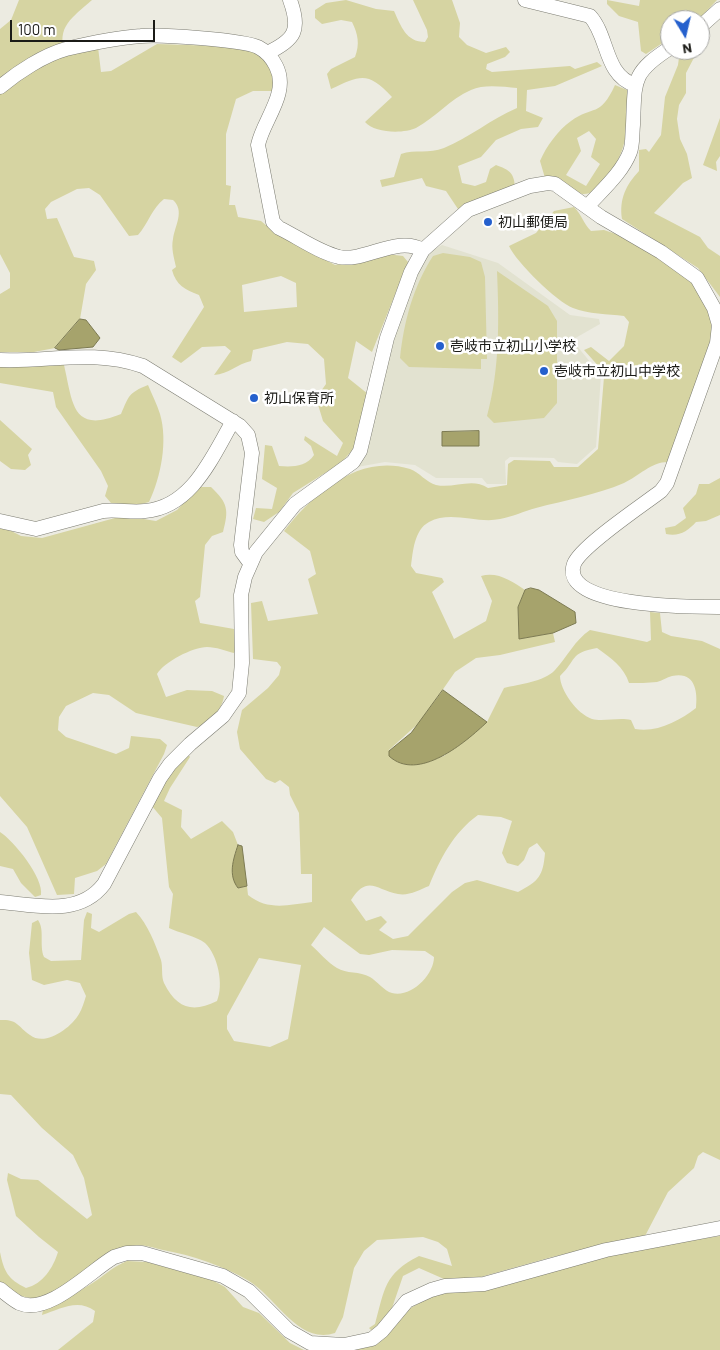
<!DOCTYPE html>
<html>
<head>
<meta charset="utf-8">
<style>
	body { margin:0 }
	#map { position:relative; width:720px; height:1350px; overflow:hidden; background:#ecebe1; font-family:Barlow,sans-serif }
	canvas { display:block }
	.north { position:absolute; left:660px; top:10px; width:50px; height:50px; box-sizing:border-box; background:#fff; border:1px solid #a4a4a2; border-radius:50%; rotate:171deg; font-size:14px; font-weight:700; line-height:20px; text-align:center; color:#1b1b17 }
	.north::after { content:''; display:block; margin:auto; width:18px; height:22px; background:#2560cd; clip-path:polygon(50% 0,100% 100%,50% 72%,0 100%) }
	.scale { position:absolute; left:10px; top:20px; width:145px; height:22px; box-sizing:border-box; border:2px solid #1b1b17; border-top:0; padding-left:6px; font-size:15px; line-height:18px; white-space:nowrap; color:#1b1b17; -webkit-text-stroke:4px #fff; paint-order:stroke }
</style>
</head>
<body>
<div id="map">
<canvas width="720" height="1350"></canvas>
<div class="north">N</div>
<div class="scale">100 m</div>
</div>
<script>
const ctx = document.querySelector('canvas').getContext('2d');
ctx.lineJoin = 'round';
function fillPath(path, color) {
  ctx.fillStyle = color;
  ctx.fill(path, 'evenodd');
}
function strokePath(path, color, width, dash) {
  ctx.strokeStyle = color;
  ctx.lineWidth = width;
  ctx.lineCap = dash ? 'butt' : 'round';
  ctx.setLineDash(dash || []);
  ctx.stroke(path);
}
function drawText(font, color, halo, rows, align = 'center') {
  ctx.font = font + ' Barlow,"Noto Sans JP",sans-serif';
  ctx.lineWidth = 5;
  ctx.setLineDash([]);
  ctx.textBaseline = 'middle';
  ctx.strokeStyle = halo;
  ctx.fillStyle = color;
  for (const [text, x, y, turn = 0] of rows) {
    ctx.save();
    ctx.translate(x, y);
    ctx.rotate((+turn || 0) * Math.PI / 180);
    ctx.textAlign = isNaN(turn) ? turn : align;
    if (halo) ctx.strokeText(text, 0, 0);
    ctx.fillText(text, 0, 0);
    ctx.restore();
  }
}
const built = new Path2D(`
	M442,245L498,263L570,315L599,319L600,324L572,340L601,375L596,447L577,464L558,462L554,458L510,457L505,461L506,484H487L482,478H436L415,465L385,462L357,467L367,453L383,366L418,269L432,251Z`);
const green = new Path2D(`
	M19,0H92C72,18 56,26 65,55L98,47L101,72L111,71L157,44L248,47C264,56 278,72 273,91H253L236,99L226,134V185L231,186L229,205H235L238,217L261,221L273,231L335,265L387,254L403,256L408,262L372,352L356,341L348,378L368,394L355,447L341,463L293,493L279,512L264,522L253,519L256,508L272,509L277,488L262,479L265,445L272,446L279,466C292,467 306,467 314,455L311,446L304,440L305,436L337,456L343,443L323,421L316,398L326,384L324,359L308,344L287,342L253,350L251,361C237,364 229,374 214,375L231,351L225,346L202,347L181,363L172,357L204,307L199,295C185,290 176,285 172,270L176,267C174,258 171,248 173,239C175,225 185,211 173,200L164,199C152,208 148,224 138,235L129,236L100,195L89,188L77,189L51,202L45,209L47,219L57,218L74,257L94,261L96,270L86,284L80,319L55,348L34,352H0V294L10,288V273L0,254V29L11,20ZM281,276L296,283L297,307L244,312L242,285Z
	M346,0L376,9L394,11C401,26 406,42 425,42L428,37L427,30L413,0H452L460,23L459,37L467,45L486,53L506,47L510,52L505,57L487,64L486,69L492,72L570,66L575,69L597,62L602,66L555,86L527,90L526,111L543,118L538,127L521,129L496,140L481,157L458,166L462,183L475,186L486,182L490,169L496,165C509,170 514,172 515,187L458,209L446,191L426,186L422,178L382,187L380,180L394,177L401,154C415,149 429,154 444,148C469,138 491,119 517,108V88C503,87 484,84 471,90C450,99 435,118 416,128C403,134 374,133 365,122L392,97C368,71 361,75 331,89L327,74L331,69L355,57C360,44 358,34 352,22L341,20L322,24L315,18V10L326,3Z
	M607,0L639,6L640,0H717L698,20H670V38L646,54L641,51L638,22L619,16L607,4Z
	M680,50H698L686,73V93L679,105L677,119L680,139L687,154L692,178L683,183L654,213L700,237L708,248L720,256V297L698,268L622,219C619,199 626,185 639,171V150L646,149L649,152L661,135L665,97L678,65Z
	M615,85L627,90C628,126 629,151 605,179C599,187 594,194 583,194C570,194 557,184 545,178L540,161C546,147 558,130 571,121C593,105 600,118 615,85ZM589,131L596,139L591,157L600,164L586,186L566,175L581,151L577,138Z
	M720,118V156L716,162L717,171L703,165Z
	M574,207C582,215 583,223 591,231L604,230L619,235L656,256L687,277L702,293L711,320L712,336L668,462C651,462 639,476 624,483C596,495 566,500 536,508C524,511 512,517 500,519C477,524 451,510 429,522C414,530 413,552 411,566L416,573L442,578L444,582L432,592L454,639L486,621L492,601L481,576C497,571 512,581 525,590L518,607L519,639L553,633L555,642L500,655L476,658L455,672L421,721L389,750L405,765L444,756L487,722L504,688C519,684 544,682 555,670C567,657 575,640 590,630L647,642L651,640L650,612L660,613L662,632L671,636L702,641L720,649V1160L703,1152L698,1156L694,1168L668,1192L645,1236L552,1257L470,1280L444,1279L419,1268L403,1276L392,1308L373,1332L369,1328L375,1324C385,1288 384,1274 419,1256L452,1266L447,1249L438,1242L423,1237L377,1240L364,1251L354,1268L343,1317L335,1333C298,1345 276,1297 249,1281C224,1266 191,1255 163,1250C155,1248 145,1245 137,1245C97,1247 59,1303 31,1298C19,1297 9,1290 0,1284V1252C4,1272 8,1279 26,1288C43,1284 53,1268 58,1252L39,1237L16,1216L7,1180L8,1173L21,1179L38,1180L87,1219L92,1215L84,1178L73,1155L42,1128L11,1095L0,1094V1020C18,1019 17,1026 30,1035C45,1047 71,1028 79,1014C82,1009 84,1002 86,996L80,983L67,980L44,985L32,980L29,953L32,923L38,920C45,930 39,945 44,957L51,961L81,960L84,920L87,912L92,914L91,928L99,932L129,914L136,912C148,925 155,943 161,960C163,967 161,976 164,983C177,1009 193,1013 217,1001C224,985 218,955 205,943C196,936 179,933 169,928L173,894L169,887L162,818L151,805L168,775L188,754L190,757L170,788L164,801L182,810L181,827L191,839L222,821L233,832L238,845L235,855L238,888L247,886L248,895C268,911 288,905 312,902V874H301L299,813L290,795L289,787L280,780L275,783L266,779L240,749L237,732L242,710L268,688L279,675L281,667L277,662L253,659L251,603L262,601L268,621L318,614L308,579L316,574L310,551L284,531C313,494 359,453 410,469C419,472 427,483 436,485C454,489 472,477 488,488L507,485L508,464L514,460L550,461L554,467H578L598,449L604,377L601,369L584,350L591,347L609,361L624,346L629,322L624,316C608,314 588,314 573,308C557,302 516,262 509,246L536,233L554,211ZM597,648C611,658 624,667 629,683C638,683 648,683 657,682C662,681 667,677 672,676C695,671 698,691 696,708C679,721 657,733 635,729L631,720C619,717 603,722 592,719C577,714 560,690 560,676C577,660 569,653 597,648ZM478,815L501,817L512,821L502,853L507,863L518,866L524,860L529,848L537,843L545,853C543,876 539,881 518,892L477,880L465,883L452,892L408,936L393,939L379,930L387,922L381,916L366,921L351,900C368,874 376,890 398,894C409,896 419,890 429,886C440,859 453,833 478,815ZM324,927L360,954L369,955L392,950L425,951L434,957C434,975 411,998 392,993C384,991 377,981 370,977C360,971 346,974 337,968C328,963 319,952 311,945ZM259,958L301,965L288,1039L270,1047L234,1041L227,1029V1016Z
	M443,253L470,257L481,262L485,277L487,359H481V369L409,367L400,358C404,321 413,287 433,256Z
	M497,271L548,306L557,321V403L544,418L494,423L487,416C500,368 499,320 497,271Z
	M64,365C73,404 72,434 121,414C129,396 128,393 148,385C152,395 157,404 160,414C168,441 161,477 149,502L137,505L111,503L105,496L108,486L101,471L56,407L53,392L0,383V367Z
	M0,420L32,449L28,455L31,465L25,470L11,469L0,461Z
	M720,478V515L706,521L696,522C688,531 679,537 666,534L665,528L675,526L686,518L683,508L696,494L699,484H709Z
	M199,487H211C228,503 229,510 223,532L212,536L205,545L200,597L195,601L200,623L234,629L237,646L234,653C226,651 216,647 207,647C193,647 164,662 157,674L166,697L187,690L212,691L224,696C222,710 210,723 197,727L136,713L109,695L93,693L66,706L59,717L58,730L66,737L116,754L129,748L131,736L160,739L167,745L164,754L106,864L97,871L75,878L74,894L57,895L27,827L0,796V525L21,536L42,538L115,518L131,517L156,521L177,510Z
	M0,832C14,841 44,878 41,895L35,897L21,883L13,869L0,866Z
	M720,1236V1350H328L368,1347L387,1336L407,1310L432,1296L468,1289H489L542,1275L574,1262L648,1247Z
	M127,1261L147,1262L212,1280L225,1287L243,1307L259,1313L290,1343L304,1350H58L93,1322L95,1311C78,1298 60,1309 42,1315L43,1310C59,1302 75,1294 91,1284C104,1276 112,1267 127,1261Z`);
const water = new Path2D(`
	M80,319L86,320L100,338L93,347L59,350L55,348Z
	M479,431V446H442V432Z
	M531,588L539,590L575,612L576,623L553,633L519,639L518,607L525,590Z
	M443,690L487,722C466,742 418,783 389,756V751L411,733Z
	M238,845L242,846L247,886L238,888C228,875 233,860 238,845Z`);
const minor = new Path2D(`
	M525,0L590,16C609,37 604,75 635,85
	M700,27L720,9
	M267,53C295,40 301,30 290,0
	M0,87C18,72 44,55 66,49C91,43 116,38 141,36C160,34 243,40 258,47C266,51 272,58 276,66C290,93 263,120 258,145L273,222L279,228C298,237 318,252 339,257C366,262 397,235 423,250
	M587,207C602,190 622,173 630,152C633,144 632,134 633,125C635,81 631,73 670,48
	M0,360C51,362 91,349 143,366L240,426L248,435L252,453L241,545L242,552L250,563
	M0,521L36,529L103,511C117,509 131,513 145,511C192,507 212,457 233,421
	M0,902C36,905 79,917 104,884L160,778L170,764L190,744L223,716L239,693L242,663L241,595L245,577L256,552L295,504L353,462L360,451L387,338L411,272L423,250L468,210L530,186L548,183L555,184L601,217L661,252L697,278L714,308L719,325L717,343L667,483L661,491C643,505 581,546 574,564C558,608 696,607 720,607
	M0,1289C6,1294 12,1299 19,1303C48,1316 90,1271 114,1257L127,1253H142L223,1276L249,1291L289,1331L310,1343L344,1345L372,1339L382,1331L407,1301L431,1290L445,1286L484,1284L606,1250L720,1228`);
const markers = [
	[488,222,5,"#2560cd"],
	[440,346,5,"#2560cd"],
	[544,371,5,"#2560cd"],
	[254,398,5,"#2560cd"]
];
const poiNames = [
	["初山郵便局",498,222],
	["壱岐市立初山小学校",450,346],
	["壱岐市立初山中学校",554,371],
	["初山保育所",264,398]
];
fillPath(built, '#e2e2d0');
fillPath(green, '#d6d4a2');
fillPath(water, '#a6a36c');
strokePath(water, '#7c7a52', 1);
strokePath(minor, '#7c7c72', 15);
strokePath(minor, '#fff', 14);
for (const [x, y, r, color] of markers) {
  const dot = new Path2D();
  dot.arc(x, y, r, 0, 2 * Math.PI);
  ctx.fillStyle = color;
  ctx.fill(dot);
  strokePath(dot, '#fff', 2);
}
drawText('14px', '#1b1b17', '#fff', poiNames, 'left');
</script>
</body>
</html>
